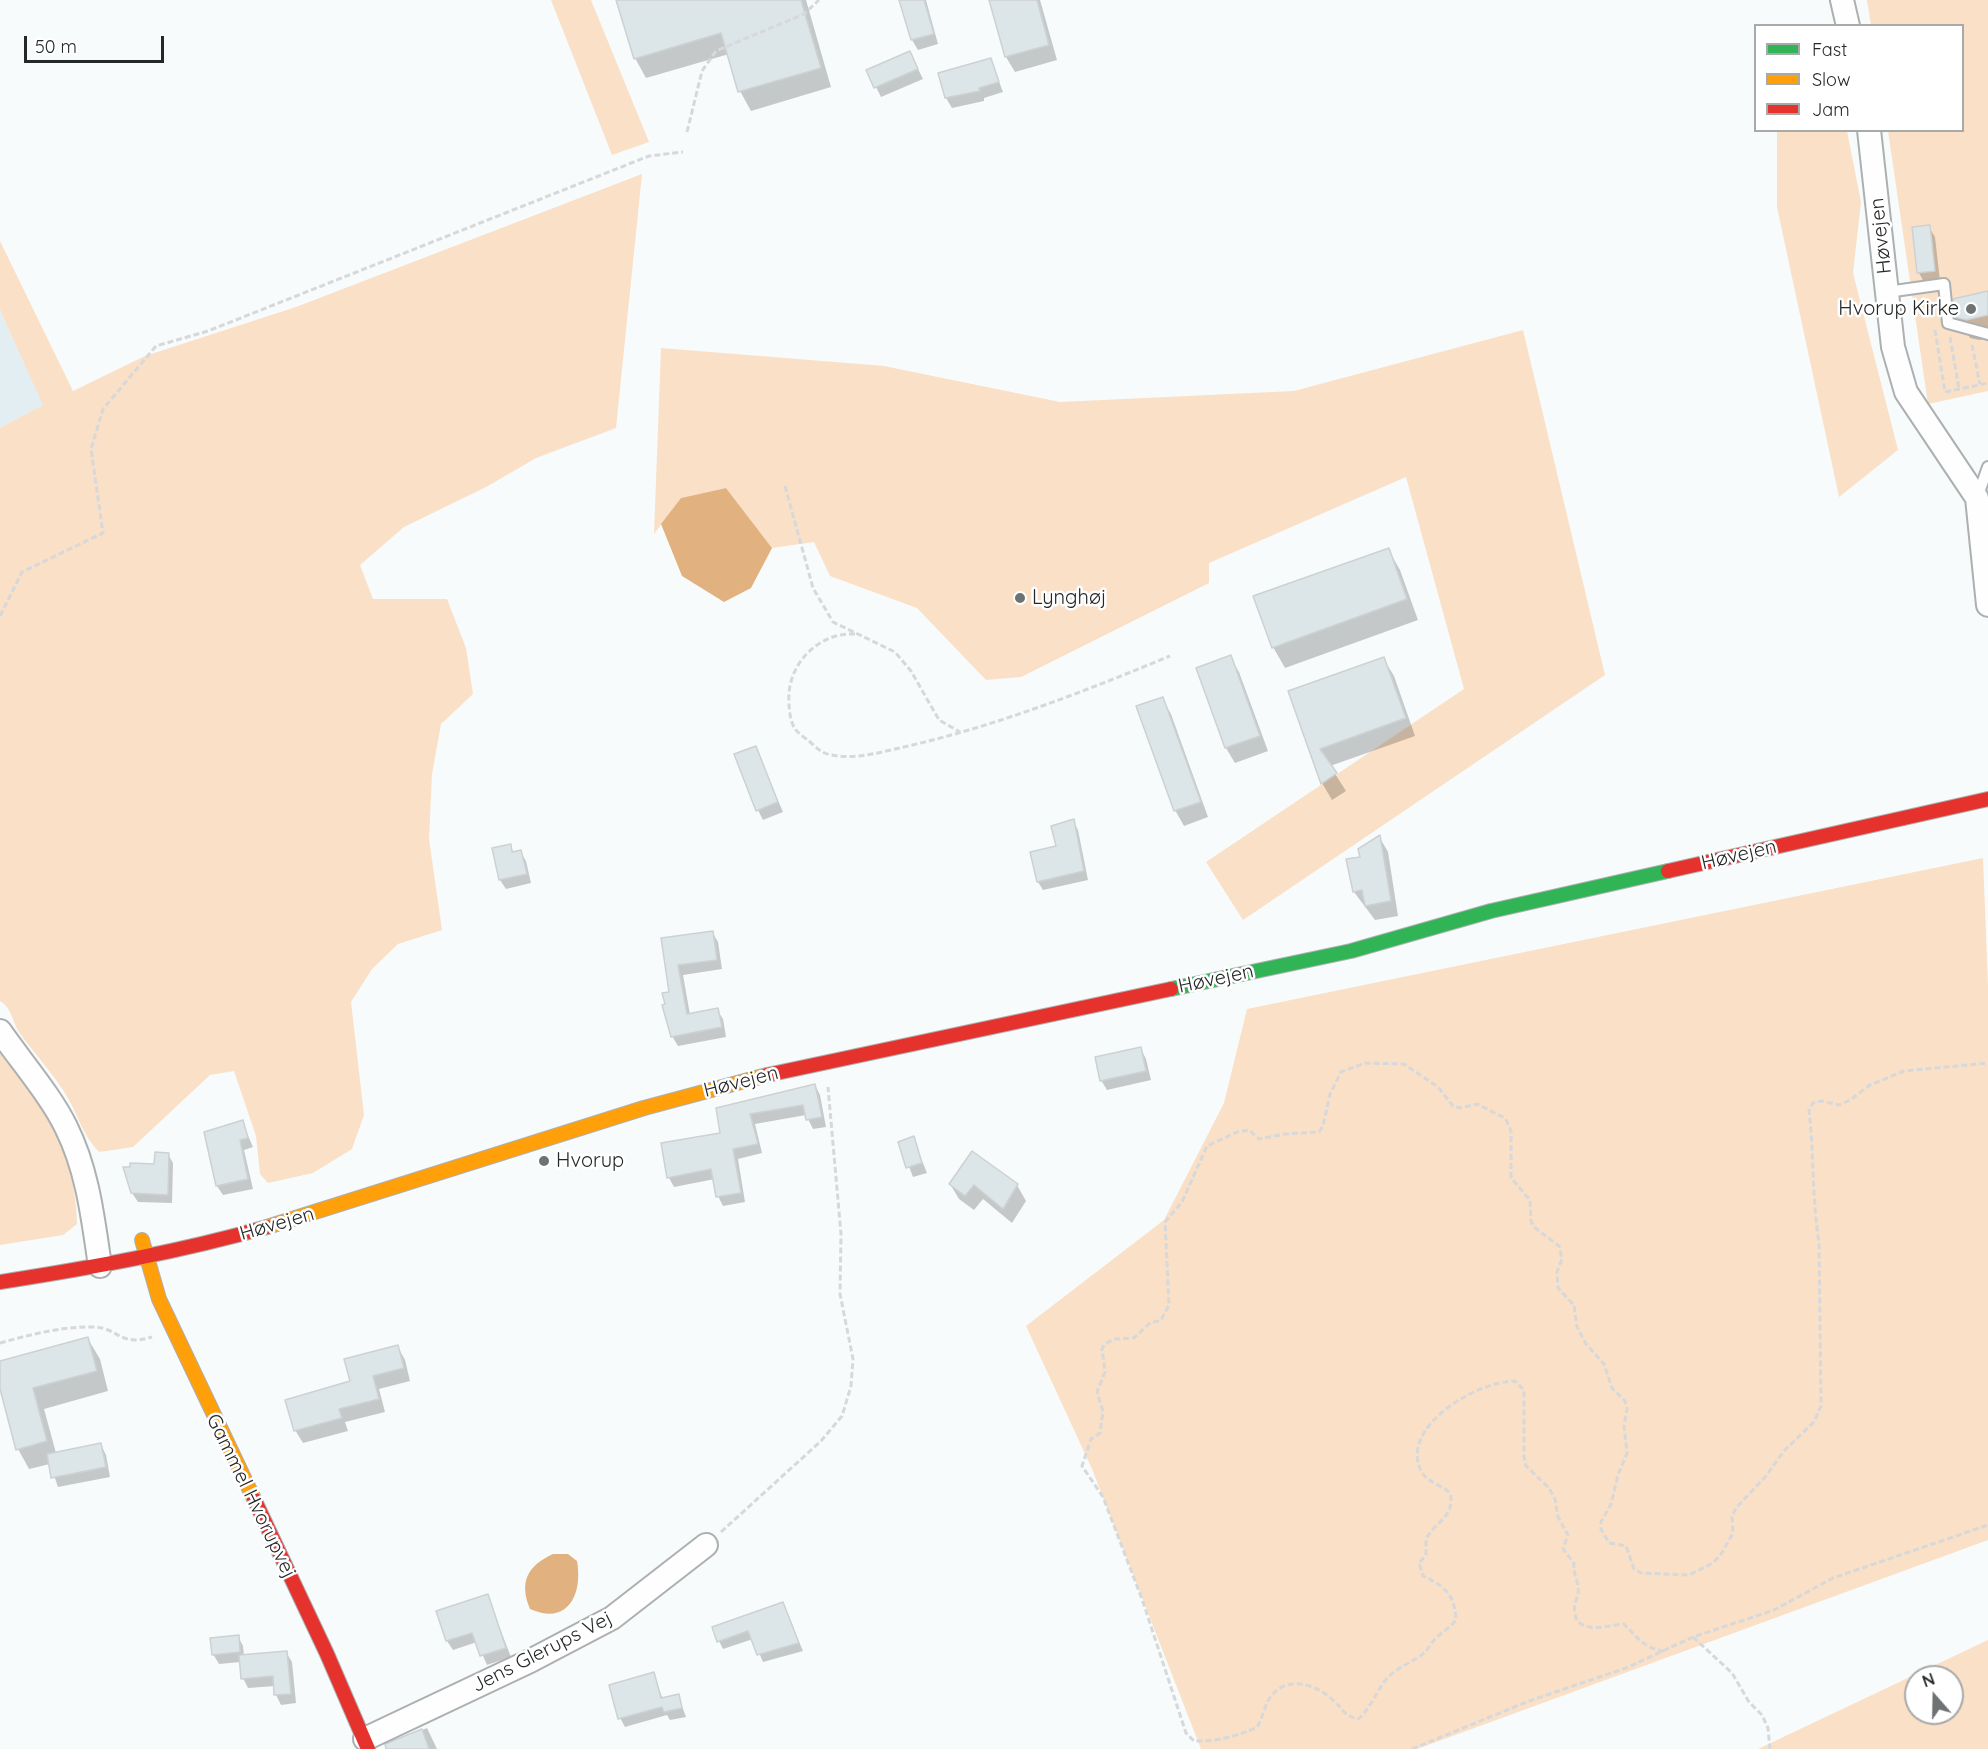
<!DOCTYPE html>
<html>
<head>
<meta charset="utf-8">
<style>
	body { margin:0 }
	#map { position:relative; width:1988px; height:1749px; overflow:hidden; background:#f7fbfc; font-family:Quicksand,sans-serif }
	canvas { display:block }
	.legend { position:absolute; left:1754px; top:24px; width:210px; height:108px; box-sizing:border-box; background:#fff; border:2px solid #a8a9a9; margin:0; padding:8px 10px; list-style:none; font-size:18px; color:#252829 }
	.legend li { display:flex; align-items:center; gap:12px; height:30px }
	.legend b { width:30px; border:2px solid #a8a9a9 }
	.north { position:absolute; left:1904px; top:1665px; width:60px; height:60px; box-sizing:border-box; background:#fff; border:2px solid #a8a9a9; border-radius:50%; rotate:340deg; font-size:16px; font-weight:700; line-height:24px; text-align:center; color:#252829 }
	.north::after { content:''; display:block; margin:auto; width:21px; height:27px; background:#6e7273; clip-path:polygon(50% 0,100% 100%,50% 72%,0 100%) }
	.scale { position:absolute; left:24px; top:36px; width:140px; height:27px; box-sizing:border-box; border:3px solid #252829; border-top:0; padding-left:8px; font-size:18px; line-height:21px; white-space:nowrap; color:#252829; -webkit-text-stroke:4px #fff; paint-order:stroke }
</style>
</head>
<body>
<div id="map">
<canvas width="1988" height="1749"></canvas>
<ul class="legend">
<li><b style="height:8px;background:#30b455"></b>Fast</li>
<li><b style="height:8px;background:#ff9f0a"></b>Slow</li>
<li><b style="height:8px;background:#e5322d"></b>Jam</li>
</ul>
<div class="north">N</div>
<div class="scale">50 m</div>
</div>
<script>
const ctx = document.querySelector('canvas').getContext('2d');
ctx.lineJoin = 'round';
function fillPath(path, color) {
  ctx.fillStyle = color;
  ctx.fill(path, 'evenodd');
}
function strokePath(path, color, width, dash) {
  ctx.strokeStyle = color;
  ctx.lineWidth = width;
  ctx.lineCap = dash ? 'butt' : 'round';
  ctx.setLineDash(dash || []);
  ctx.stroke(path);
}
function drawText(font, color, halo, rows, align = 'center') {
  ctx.font = font + ' Quicksand,sans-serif';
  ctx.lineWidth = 5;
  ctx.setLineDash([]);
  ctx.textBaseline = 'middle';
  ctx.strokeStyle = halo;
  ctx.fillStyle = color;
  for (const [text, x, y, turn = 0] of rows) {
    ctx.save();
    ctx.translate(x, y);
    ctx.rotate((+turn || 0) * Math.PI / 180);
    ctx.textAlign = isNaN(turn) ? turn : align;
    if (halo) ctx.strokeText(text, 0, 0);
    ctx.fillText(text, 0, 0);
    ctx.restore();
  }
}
const built = new Path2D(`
	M0,310L44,405L0,428Z`);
const green = new Path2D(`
	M551,0H591L649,142L612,155Z
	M1867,0H1988V391L1928,404L1888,131L1962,130V26L1871,25Z
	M1777,131H1847L1861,202L1853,273L1898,450L1839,497L1777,207Z
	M642,174L616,428L536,458L488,486L404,527L360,565L373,599H447L466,648L473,694L441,724L432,774L429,839L442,930L398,944L372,969L351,1002L364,1115L352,1149L313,1173L268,1183L260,1174L256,1136L234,1071L210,1075L133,1147L99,1152C83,1135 80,1120 69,1100C55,1075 35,1055 19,1032C12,1021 12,1008 0,1001V428L43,405L0,310V241L73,391L145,356L296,307Z
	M1523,330L1605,675L1243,920L1206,862L1464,689L1406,477L1209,563V583L1021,677L986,680L917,608L830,576L814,542L772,548L726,488L681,498L654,534L661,348L884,366L1060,402L1294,391Z
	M1983,858L1988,986V1540L1417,1749H1201L1092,1469L1026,1326L1164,1220L1224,1103L1247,1009Z
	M0,1052C43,1106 76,1152 77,1224L63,1235L0,1245Z
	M1988,1640V1749H1758ZM1916,1677H1952V1713H1916Z`);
const water = new Path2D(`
	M726,488L772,548L751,588L724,602L682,576L661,524L681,498Z
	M553,1554H568L577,1561C583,1594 568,1626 530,1609C519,1582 527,1566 553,1554Z`);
const shadow = new Path2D(`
	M618,0H806L831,87L751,111L740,91L729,54L646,78L635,58Z
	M901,0H926L938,44L918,50L912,40Z
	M990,0H1040L1057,60L1015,72L1006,57Z
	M910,53L923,79L881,97L868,71Z
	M991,60L1003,92L984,98V101L952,108L946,98Z
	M1929,227L1935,237L1940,281L1924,282L1919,273Z
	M1988,293V338L1979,340L1970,338L1958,317Z
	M1388,549L1400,570L1418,620L1285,668L1273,647Z
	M1230,657L1239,672L1268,751L1235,763L1226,748Z
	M1383,658L1394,676L1415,736L1330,766L1346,791L1332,800L1322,783L1290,692Z
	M1162,698L1171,714L1208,817L1184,826L1175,810Z
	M755,747L783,812L763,820L758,810Z
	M1073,821L1078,830L1088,880L1043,890L1038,882Z
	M1380,838L1388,852L1398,916L1375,920L1354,892L1361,858Z
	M510,846L514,853L520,851L526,861L531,883L506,889L500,880Z
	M712,932L718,942L722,969L683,975L690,1015L717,1010L723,1019L726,1037L678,1046L672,1036L671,993L663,940Z
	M1141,1049L1146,1059L1151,1080L1107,1090L1101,1080Z
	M815,1085L820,1095L826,1127L813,1129L806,1115L755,1124L762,1153L738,1159L745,1202L723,1206L718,1196L715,1179L674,1187L669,1178L722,1134L718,1109Z
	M242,1122L253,1147L244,1150L253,1189L223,1195L217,1186Z
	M913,1138L927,1173L913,1177L900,1143Z
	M168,1154L173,1163L172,1203L138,1202L132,1193Z
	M950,1184L1017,1185L1026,1201L1012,1223L983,1199L974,1210L959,1199Z
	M88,1339L100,1359L108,1391L44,1409L56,1453L101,1445L106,1455L110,1477L58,1487L50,1464L29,1469L18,1449L0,1384V1363Z
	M398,1347L405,1360L410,1381L379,1389L385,1412L345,1422L348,1431L303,1443L295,1430Z
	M487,1595L511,1657L487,1665L477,1642L453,1650L447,1641Z
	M783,1604L803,1651L763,1662L753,1639L723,1649L719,1641Z
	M238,1636L243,1646L244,1656L286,1652L292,1662L296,1703L281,1705L276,1695L275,1686L248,1688L243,1678L241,1662L219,1664L213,1654Z
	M653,1674L663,1699L678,1695L686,1717L670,1720L667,1715L625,1727L620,1718Z
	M427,1728L437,1749H391L389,1744Z`);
const building = new Path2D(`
	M616,0H801L821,68L738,92L721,33L634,59Z
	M899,0H924L934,34L911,40Z
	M989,0H1037L1049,45L1005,57Z
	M910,51L918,69L874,88L866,70Z
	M991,58L999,82L979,88L980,91L945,98L938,73Z
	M1930,225L1935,271L1917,273L1912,227Z
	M1988,291V315L1966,320L1957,318L1953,299Z
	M1389,548L1407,599L1272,648L1253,596Z
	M1231,655L1260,736L1225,748L1196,668Z
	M1384,657L1406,718L1320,749L1337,773L1321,784L1288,691Z
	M1163,697L1201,802L1174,811L1136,706Z
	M756,746L778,802L756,811L734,754Z
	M1074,819L1084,871L1037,882L1030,852L1056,846L1051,826Z
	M1380,835L1391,901L1365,906L1362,890L1353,892L1346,859L1360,857L1358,849Z
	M511,844L512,852L521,850L527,874L499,880L492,848Z
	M713,931L717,960L678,965L687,1014L718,1008L722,1027L671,1037L662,1005L665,1004L662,993L669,992L661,938Z
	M1141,1047L1146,1071L1100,1081L1095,1057Z
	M815,1084L822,1117L806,1120L803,1105L750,1114L758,1144L733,1149L741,1193L716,1197L711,1169L667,1178L661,1143L720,1133L716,1108Z
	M243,1120L248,1138L240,1140L248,1179L216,1186L204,1132Z
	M914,1136L922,1163L906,1168L898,1142Z
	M972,1151L1018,1184L1003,1209L974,1185L965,1196L949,1184Z
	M155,1152L169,1153L168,1195L131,1193L123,1167H130V1163L154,1164Z
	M88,1337L97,1371L33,1388L47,1441L16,1450L0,1389V1361Z
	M398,1345L404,1368L373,1376L379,1399L339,1409L342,1418L294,1431L285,1400L350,1381L344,1359Z
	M101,1443L106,1467L51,1478L47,1454Z
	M488,1594L506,1648L480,1656L472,1633L446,1641L436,1611Z
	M783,1602L799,1643L757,1655L748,1631L717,1642L712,1627Z
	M239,1635L240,1652L212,1655L210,1638Z
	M287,1651L291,1694L274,1695L273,1676L241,1679L239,1655Z
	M654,1672L661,1698L679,1694L682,1708L664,1712L662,1707L618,1719L609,1685Z
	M422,1729L429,1749H386L385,1744Z`);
const path = new Path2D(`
	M687,132L702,71L716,51L804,14L819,0
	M1935,330L1945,392L1988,383
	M1950,337L1959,389
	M1972,345L1980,384
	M785,486L813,588L833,622L895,652L911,671L939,720L960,732
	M0,616L22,572L103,533L91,449L103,409L156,346L208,331L649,156L683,152
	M855,634C818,632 786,665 789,703C789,711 791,723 795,729C799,734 805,738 809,741C816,747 822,754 832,755C855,760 881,752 904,747C996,726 1083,692 1170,656
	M0,1343C29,1335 63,1326 94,1327C119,1328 119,1347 152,1337
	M721,1532L821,1441L842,1416L851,1386L853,1359L840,1294L841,1234L828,1087
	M1693,1637L1732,1673L1749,1702L1762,1715L1768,1728L1770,1749
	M1664,1651C1643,1648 1637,1637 1624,1624C1608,1625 1591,1633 1577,1621C1570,1602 1580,1600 1578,1587C1577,1578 1573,1574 1574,1563L1563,1549L1568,1535L1558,1517L1555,1499L1549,1488L1526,1466L1524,1457V1390L1515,1381C1478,1381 1399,1426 1421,1471C1428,1483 1440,1484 1450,1493C1456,1516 1435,1522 1426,1539V1555L1419,1563L1423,1576C1445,1586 1455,1595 1456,1620C1450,1628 1443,1631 1436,1638C1429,1645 1427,1653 1417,1658C1406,1665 1393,1670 1384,1682C1377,1692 1367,1713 1358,1719C1343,1716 1343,1708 1333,1700C1315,1683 1283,1674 1268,1701C1264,1709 1262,1719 1257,1727C1240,1736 1213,1742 1194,1741L1186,1733L1142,1599L1103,1497L1082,1466L1091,1439L1100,1433L1103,1411L1097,1392L1105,1372L1102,1349L1105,1344L1114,1339L1134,1338L1150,1323L1161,1320L1169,1305L1165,1222L1182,1202L1207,1146L1237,1132L1249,1130L1259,1139L1285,1134L1319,1132L1323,1126L1330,1094L1341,1072L1365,1063L1404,1064L1438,1087L1453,1106L1461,1108L1477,1104L1505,1118L1508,1124L1511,1131V1178L1530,1200L1531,1221L1534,1227L1559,1246L1562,1259L1557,1272L1558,1288L1574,1305L1577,1327L1586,1344L1604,1364L1612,1388L1625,1401L1627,1409L1624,1426L1627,1453L1618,1475L1611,1504L1601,1522V1529L1609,1543L1626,1546L1634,1569L1641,1573L1689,1575L1711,1564L1720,1556L1733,1533L1732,1517L1736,1508L1766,1476L1784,1451L1814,1422L1821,1406L1819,1243C1812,1199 1814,1154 1809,1110L1813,1103L1822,1101L1839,1105L1850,1100L1870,1085L1904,1071L1988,1063
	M1412,1749L1529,1701L1626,1668L1693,1637L1774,1610L1833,1578L1988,1525`);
const lane = new Path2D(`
	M1887,292L1944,284L1948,323L1988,334
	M1977,498L1988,467`);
const street = new Path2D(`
	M1842,0L1848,26
	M1869,130L1893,347L1906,392L1977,498L1988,605
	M0,1031C20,1060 51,1096 66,1127C88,1171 93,1219 100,1266
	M365,1739L530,1661L612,1618L706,1545`);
const fast = new Path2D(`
	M1171,989L1351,951L1491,911L1668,871`);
const slow = new Path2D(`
	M267,1227L644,1108L767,1075
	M142,1240L159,1299L254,1499`);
const jam = new Path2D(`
	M1668,871L1988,799
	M767,1075L1171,989
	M0,1282C90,1268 179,1252 267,1227
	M254,1499L327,1654L368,1749`);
const markers = [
	[1971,309,6,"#6e7273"],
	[1020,598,6,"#6e7273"],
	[544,1161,6,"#6e7273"]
];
const streetNames = [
	["Høvejen",1881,236,-96],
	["Høvejen",1739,855,-13],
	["Høvejen",1216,979,-12],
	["Høvejen",741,1082,-14],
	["Høvejen",277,1224,-16],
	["Gammel Hvorupvej",251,1496,64],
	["Jens Glerups Vej",542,1652,-27]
];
const poiNames = [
	["Hvorup Kirke",1959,309,"right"],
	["Lynghøj",1032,598],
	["Hvorup",556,1161]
];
fillPath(built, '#e3eef2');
fillPath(green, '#fae0c7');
fillPath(water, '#e1b280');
fillPath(shadow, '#0003');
fillPath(building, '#dce6e9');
strokePath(building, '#cdd1d2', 1.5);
strokePath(lane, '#adb0b1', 14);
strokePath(street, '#adb0b1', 26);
strokePath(fast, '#adb0b1', 16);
strokePath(slow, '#adb0b1', 16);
strokePath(jam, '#adb0b1', 16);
strokePath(path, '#d6d8d9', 3, [6, 3]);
strokePath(lane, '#fefeff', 10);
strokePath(street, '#fefeff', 22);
strokePath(fast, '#30b455', 14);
strokePath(slow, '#ff9f0a', 14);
strokePath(jam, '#e5322d', 14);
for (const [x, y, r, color] of markers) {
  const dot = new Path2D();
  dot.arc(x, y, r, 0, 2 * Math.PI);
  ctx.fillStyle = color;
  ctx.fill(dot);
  strokePath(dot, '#fff', 2);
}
drawText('20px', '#252829', '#fff', streetNames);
drawText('20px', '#252829', '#fff', poiNames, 'left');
</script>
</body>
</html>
